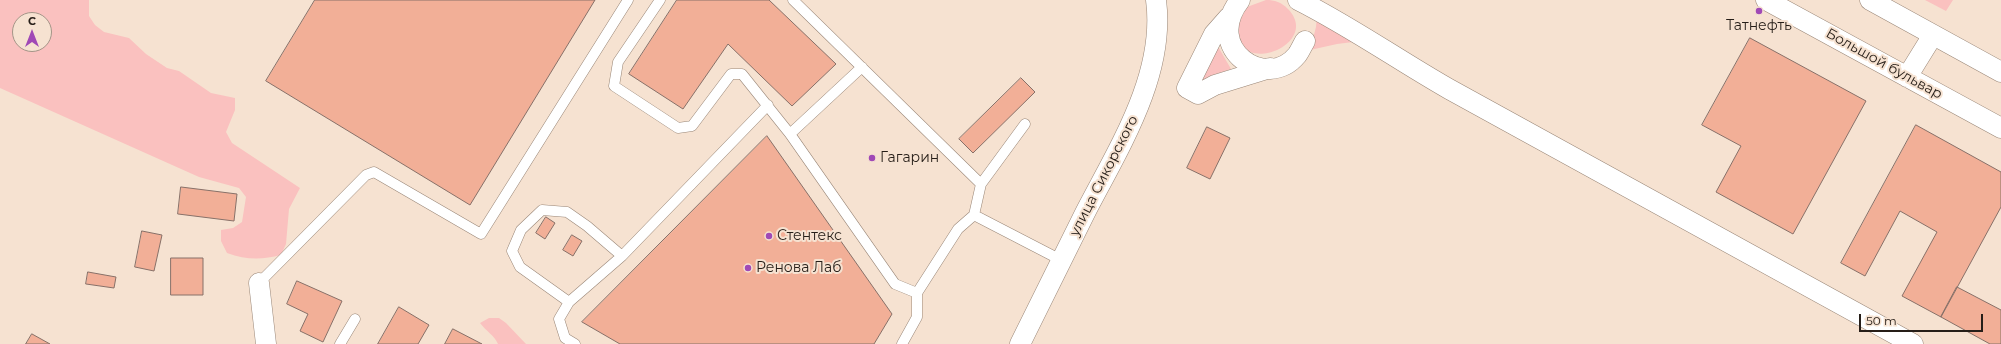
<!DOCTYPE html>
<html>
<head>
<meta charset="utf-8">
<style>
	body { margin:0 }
	#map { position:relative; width:2001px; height:344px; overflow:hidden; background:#f6e2d1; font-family:Montserrat,sans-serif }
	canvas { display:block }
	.north { position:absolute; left:12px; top:12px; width:40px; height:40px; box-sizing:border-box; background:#f6e2d1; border:1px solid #a39487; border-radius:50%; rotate:0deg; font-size:11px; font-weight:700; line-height:16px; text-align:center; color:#261e18 }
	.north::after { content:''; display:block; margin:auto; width:14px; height:18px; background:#a049b6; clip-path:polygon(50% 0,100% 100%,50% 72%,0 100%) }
	.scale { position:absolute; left:1859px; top:314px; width:124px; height:18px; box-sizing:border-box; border:2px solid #261e18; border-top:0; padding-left:5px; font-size:12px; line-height:14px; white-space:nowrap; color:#261e18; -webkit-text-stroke:3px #f6e2d1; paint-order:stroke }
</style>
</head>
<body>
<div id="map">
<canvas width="2001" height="344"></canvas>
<div class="north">С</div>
<div class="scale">50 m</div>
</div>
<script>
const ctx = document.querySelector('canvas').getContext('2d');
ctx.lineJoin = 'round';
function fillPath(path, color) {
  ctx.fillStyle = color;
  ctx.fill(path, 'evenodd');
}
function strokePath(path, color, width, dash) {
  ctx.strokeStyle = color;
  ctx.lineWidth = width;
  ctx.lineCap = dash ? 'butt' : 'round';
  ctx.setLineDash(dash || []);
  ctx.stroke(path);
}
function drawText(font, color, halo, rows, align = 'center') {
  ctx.font = font + ' Montserrat,sans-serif';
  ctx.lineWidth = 4;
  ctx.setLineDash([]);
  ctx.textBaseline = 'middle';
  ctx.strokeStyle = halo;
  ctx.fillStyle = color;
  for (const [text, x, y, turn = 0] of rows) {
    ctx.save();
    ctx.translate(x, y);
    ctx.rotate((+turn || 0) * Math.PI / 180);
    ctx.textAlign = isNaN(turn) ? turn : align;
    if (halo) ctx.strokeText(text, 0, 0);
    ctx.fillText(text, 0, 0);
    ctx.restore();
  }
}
const green = new Path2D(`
	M0,0H89V16L95,25L104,32L129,38L146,54L167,68L179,71L211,93L235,98V110L226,132L232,143L300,188L289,209L286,244L281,255C262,260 246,260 227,253L221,241V230L233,228L242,222L246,197L239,188L199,177L0,88ZM20,20H44V44H20Z
	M1266,0C1275,0 1281,2 1288,9C1317,39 1260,68 1242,46C1238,42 1237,34 1235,29L1247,7Z
	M1925,0H1953L1946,11Z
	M1317,15L1353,38V42L1337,44L1310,50L1316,27Z
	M1216,43L1231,69L1216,74L1198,85Z
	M489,318H499L506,323L526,344H498C494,335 486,331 480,323Z`);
const building = new Path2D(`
	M315,0H595L470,205L266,81Z
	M677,0H769L836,64L792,106L728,44L683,109L629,74Z
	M1750,38L1866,101L1793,234L1716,192L1741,146L1702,125Z
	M1021,78L1035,92L973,153L959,139Z
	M1916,125L2001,172V207L1941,317L1902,296L1937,232L1900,211L1865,276L1841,263Z
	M1207,127L1230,138L1210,179L1187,168Z
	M767,136L892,314L874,344H620L582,322Z
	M181,187L237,194L234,221L178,214Z
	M546,217L555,223L545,239L536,233Z
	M142,231L162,235L154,271L135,267Z
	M572,235L582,241L573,256L563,250Z
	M171,258H203V295H171Z
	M88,272L116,277L114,288L86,284Z
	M297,281L342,301L323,342L300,331L308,314L287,304Z
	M1957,287L2001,310V344H1990L1941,317Z
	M399,307L429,325L418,344H378Z
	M453,329L482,344H445Z
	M32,334L50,344H26Z`);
const service = new Path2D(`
	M660,0L618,62L614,86L678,128L692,126L731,74H742L790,134L895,284L917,293L958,229L974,215L1061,260
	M793,0L981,184L974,215
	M790,134L862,67
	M981,184L1025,124
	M259,283L366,175L374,172L481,234L628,0
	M569,302L520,267L512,251L521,230L542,210L567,212L587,226L622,256
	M340,344L355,319
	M575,344L565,338L559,319L569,302L622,256L768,105
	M902,344L917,317V293`);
const minor = new Path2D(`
	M1240,0C1202,49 1267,92 1297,55C1300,51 1302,46 1305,41
	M1298,0C1350,26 1398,60 1449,89L1913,344
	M1766,0L2001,128
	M1870,0L2001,72
	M1229,17L1214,34L1187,88L1198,94L1215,85L1270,68
	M1907,77L1933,35
	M259,283L266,344
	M1020,344C1042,300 1063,257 1085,213C1118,149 1166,75 1156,0`);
const markers = [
	[1759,11,4,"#a049b6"],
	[872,158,4,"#a049b6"],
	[769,236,4,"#a049b6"],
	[748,268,4,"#a049b6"]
];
const poiNames = [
	["Татнефть",1759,26,"center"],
	["Гагарин",880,158],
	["Стентекс",777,236],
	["Ренова Лаб",756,268]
];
const streetNames = [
	["Большой бульвар",1884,64,29],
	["улица Сикорского",1104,176,-63]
];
fillPath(green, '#fac1bf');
fillPath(building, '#f2af97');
strokePath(building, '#877068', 1);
strokePath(service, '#998677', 11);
strokePath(minor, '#998677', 21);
strokePath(service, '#fff', 10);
strokePath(minor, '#fff', 20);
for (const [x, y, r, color] of markers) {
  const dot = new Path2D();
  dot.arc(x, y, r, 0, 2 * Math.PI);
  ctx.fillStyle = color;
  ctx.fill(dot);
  strokePath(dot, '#f6e2d1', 1.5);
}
drawText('14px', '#261e18', '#f6e2d1', poiNames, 'left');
drawText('14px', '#261e18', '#f6e2d1', streetNames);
</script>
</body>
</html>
